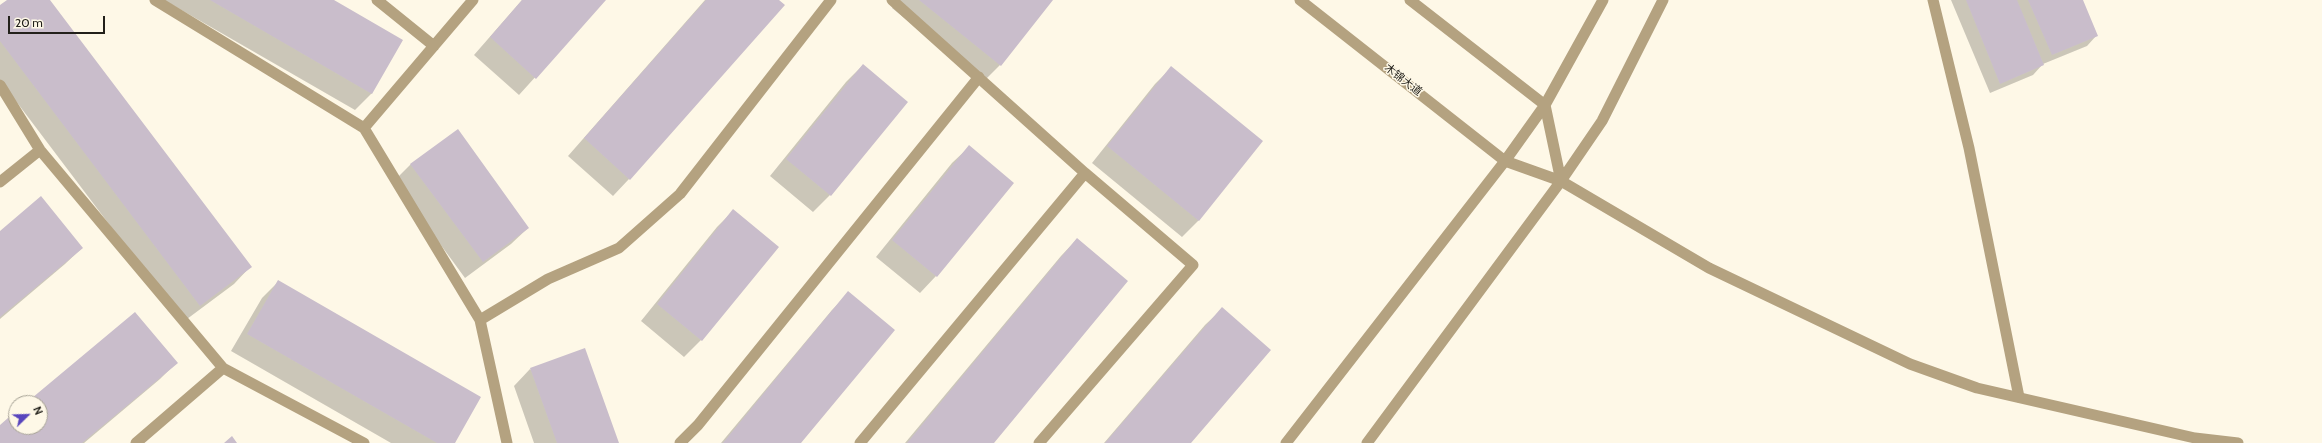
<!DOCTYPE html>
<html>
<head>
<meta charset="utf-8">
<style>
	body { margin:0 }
	#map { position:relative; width:2322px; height:443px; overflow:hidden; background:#fef8e7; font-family:Cabin,sans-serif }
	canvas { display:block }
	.north { position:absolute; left:8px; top:395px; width:40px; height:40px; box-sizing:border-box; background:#fef8e7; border:1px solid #a6a295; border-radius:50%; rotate:67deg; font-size:11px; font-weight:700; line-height:16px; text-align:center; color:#22201a }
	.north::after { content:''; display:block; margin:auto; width:14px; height:18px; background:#5845bd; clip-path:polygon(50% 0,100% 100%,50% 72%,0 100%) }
	.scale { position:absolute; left:8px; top:16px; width:97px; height:18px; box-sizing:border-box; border:2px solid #22201a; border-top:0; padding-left:5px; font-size:12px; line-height:14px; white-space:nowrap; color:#22201a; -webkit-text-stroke:3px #fef8e7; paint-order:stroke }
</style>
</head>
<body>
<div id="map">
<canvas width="2322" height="443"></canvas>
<div class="north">N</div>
<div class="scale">20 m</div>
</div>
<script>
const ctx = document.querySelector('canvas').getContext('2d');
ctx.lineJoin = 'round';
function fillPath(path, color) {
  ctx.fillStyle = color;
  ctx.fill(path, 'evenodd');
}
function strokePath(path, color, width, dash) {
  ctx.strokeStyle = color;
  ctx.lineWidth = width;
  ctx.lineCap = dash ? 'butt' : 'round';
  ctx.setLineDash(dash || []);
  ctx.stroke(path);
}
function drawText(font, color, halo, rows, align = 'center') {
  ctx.font = font + ' Cabin,"Noto Sans SC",sans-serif';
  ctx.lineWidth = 3;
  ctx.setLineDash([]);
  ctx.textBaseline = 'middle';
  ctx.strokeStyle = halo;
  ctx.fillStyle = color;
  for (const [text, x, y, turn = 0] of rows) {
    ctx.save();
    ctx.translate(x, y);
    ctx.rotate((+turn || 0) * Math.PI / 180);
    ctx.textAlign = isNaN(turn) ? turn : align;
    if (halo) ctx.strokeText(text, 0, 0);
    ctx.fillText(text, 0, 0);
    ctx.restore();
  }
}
const shadow = new Path2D(`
	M9,0H49L250,267L234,284L183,322L0,80V7Z
	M164,0H332L372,93L355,110Z
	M522,0H605L519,95L474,55Z
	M705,0H778L629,179L613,196L568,156Z
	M899,0H1052L1000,65L983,82L892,8Z
	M1951,0H2082L2097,35L2087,46L2043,64L2033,75L1990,93Z
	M863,65L906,102L830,195L813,212L770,176L846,82Z
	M1171,68L1199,220L1182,237L1092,163L1155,84Z
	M969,147L936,276L920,293L876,257L952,163Z
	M411,164L528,228L511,244L465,278L394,181Z
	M733,211L777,247L701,340L684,357L641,321L717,227Z
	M0,232L82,248L65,264L0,319Z
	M1077,239L992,443H905L1061,256Z
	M279,281L454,443H391L231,351L262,298Z
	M849,293L800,443H721L832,310Z
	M1222,309L1190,443H1104L1205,325Z
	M176,363L160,379L84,443H0V426L16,412V427H40V403H27Z
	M530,369L618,443H534L514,386Z`);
const building = new Path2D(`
	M7,0H50L252,267L200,306L0,41V5Z
	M210,0H334L403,40L372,94Z
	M522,0H606L536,79L490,37Z
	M706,0H779L785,5L630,180L584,138Z
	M919,0H1053L1001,66Z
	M1966,0H2017L2044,65L2000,84Z
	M2028,0H2083L2098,36L2052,55Z
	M863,64L908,102L831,196L786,159Z
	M1171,66L1263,141L1199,221L1107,146Z
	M458,129L529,228L483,262L410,164Z
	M969,145L1014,183L937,277L892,240Z
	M41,196L83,248L0,317V231Z
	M733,209L779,247L702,341L657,304Z
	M1077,238L1128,281L994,443H907Z
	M278,280L481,397L455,443H437L247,334Z
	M848,291L895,330L801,443H723Z
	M1222,307L1271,350L1191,443H1105Z
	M135,312L178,363L82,443H0V425L16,411V427H40V403H26Z
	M585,348L619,443H557L530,368Z
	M232,436L237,443H224Z`);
const minor = new Path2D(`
	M155,0L364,128L480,320L507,443
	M377,0L434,46
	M1933,0L1969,148L2019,397
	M0,85L40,150L223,368L364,443
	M364,128L473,0
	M0,182L40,150
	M480,320L548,279L619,248L680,194L831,0
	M136,443L223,368
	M680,443L698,425L979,77
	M860,443L1085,173L892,0
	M1039,443L1193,265L1085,173`);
const tertiary = new Path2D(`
	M1300,0L1505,161L1561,181L1709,268L1910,364L1977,388L2195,438L2238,443
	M1410,0L1545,105L1561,181
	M1286,443L1505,161L1545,105L1603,0
	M1367,443L1561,181L1602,121L1663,0`);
const streetNames = [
	["木锦大道",1403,80,38]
];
fillPath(shadow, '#0003');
fillPath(building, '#c9bdcb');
strokePath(minor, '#b4a280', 11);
strokePath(tertiary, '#b4a280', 11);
drawText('11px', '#22201a', '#fef8e7', streetNames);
</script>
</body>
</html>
